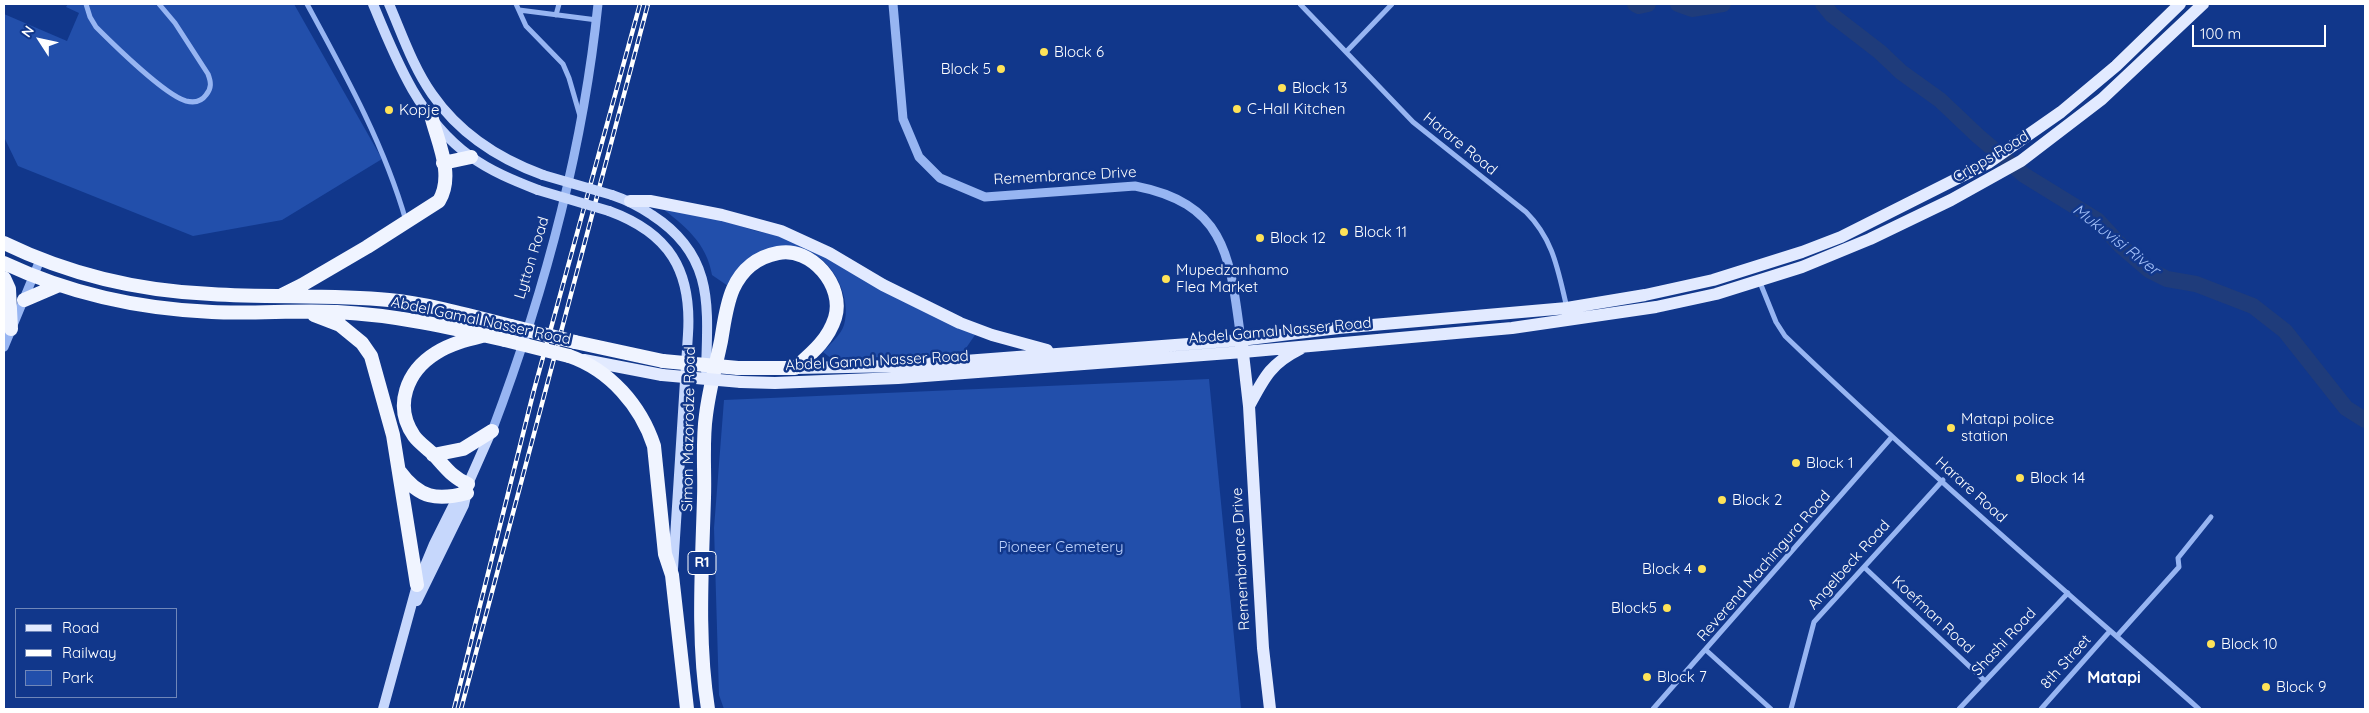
<!DOCTYPE html>
<html>
<head>
<meta charset="utf-8">
<style>
	body { margin:0 }
	#map { position:relative; width:2369px; height:713px; overflow:hidden; background:#11378b; font-family:Quicksand,sans-serif }
	canvas { display:block }
	.frame { position:absolute; inset:0; border:5px solid #fff; pointer-events:none }
	.legend { position:absolute; left:15px; top:608px; width:162px; height:90px; box-sizing:border-box; background:#11378b; border:1px solid #7087b9; margin:0; padding:6px 9px; list-style:none; font-size:15px; color:#fff }
	.legend li { display:flex; align-items:center; gap:10px; height:25px }
	.legend b { width:25px; border:1px solid #7087b9 }
	.north { position:absolute; left:15px; top:15px; width:50px; height:50px; -webkit-text-stroke:4px #11378b; paint-order:stroke; rotate:305deg; font-size:14px; font-weight:700; line-height:20px; text-align:center; color:#fff }
	.north::after { content:''; display:block; margin:auto; width:18px; height:22px; background:#fff; clip-path:polygon(50% 0,100% 100%,50% 72%,0 100%) }
	.scale { position:absolute; left:2192px; top:25px; width:134px; height:22px; box-sizing:border-box; border:2px solid #fff; border-top:0; padding-left:6px; font-size:15px; line-height:18px; white-space:nowrap; color:#fff; -webkit-text-stroke:4px #11378b; paint-order:stroke }
</style>
</head>
<body>
<div id="map">
<canvas width="2369" height="713"></canvas>
<div class="frame"></div>
<ul class="legend">
<li><b style="height:6px;background:#e2eaff"></b>Road</li>
<li><b style="height:6px;background:#fff"></b>Railway</li>
<li><b style="height:14px;background:#224fab"></b>Park</li>
</ul>
<div class="north">N</div>
<div class="scale">100 m</div>
</div>
<script>
const ctx = document.querySelector('canvas').getContext('2d');
ctx.lineJoin = 'round';
function fillPath(path, color) {
  ctx.fillStyle = color;
  ctx.fill(path, 'evenodd');
}
function strokePath(path, color, width, dash) {
  ctx.strokeStyle = color;
  ctx.lineWidth = width;
  ctx.lineCap = dash ? 'butt' : 'round';
  ctx.setLineDash(dash || []);
  ctx.stroke(path);
}
function drawText(font, color, halo, rows, align = 'center') {
  ctx.font = font + ' Quicksand,sans-serif';
  ctx.lineWidth = 5;
  ctx.setLineDash([]);
  ctx.textBaseline = 'middle';
  ctx.strokeStyle = halo;
  ctx.fillStyle = color;
  for (const [text, x, y, turn = 0] of rows) {
    ctx.save();
    ctx.translate(x, y);
    ctx.rotate((+turn || 0) * Math.PI / 180);
    ctx.textAlign = isNaN(turn) ? turn : align;
    if (halo) ctx.strokeText(text, 0, 0);
    ctx.fillText(text, 0, 0);
    ctx.restore();
  }
}
const green = new Path2D(`
	M68,4H294L382,159L282,220L193,236L18,166L4,137V14L67,41L79,13L66,7Z
	M659,206L708,216L756,231L781,236L811,248L903,301L975,335L964,351L933,355L832,359L823,352C829,345 841,335 844,325C852,299 834,261 808,251C801,249 792,249 785,248L728,286L712,275C707,243 684,225 659,206Z
	M1209,379L1241,709H724L719,695L714,528L724,400Z`);
const river = new Path2D(`
	M1635,4L1639,6L1648,4
	M1678,4L1692,9L1723,4
	M1823,4L1832,15L1880,52L1901,72L1940,100L1978,136L2024,175L2097,220L2122,247L2149,270L2167,279L2196,284L2253,306L2285,331L2346,408L2365,420`);
const minor = new Path2D(`
	M86,4L90,17L96,27C113,44 165,95 186,101C194,103 201,102 206,95C212,88 211,82 208,74L175,23L159,4
	M307,4C345,74 384,144 406,221
	M516,4L526,26L563,64L569,78L580,116
	M1300,4L1413,122L1526,212C1554,240 1558,271 1567,308
	M519,10L597,20
	M556,15L559,4
	M1346,52L1392,4
	M1759,280L1776,322L1785,336C1919,465 2060,586 2199,709
	M1864,567L1985,681
	M2117,636L2179,567L2178,558L2211,517
	M1707,651L1771,709
	M1653,709L1891,438
	M1791,709L1814,622L1943,480
	M1959,709L2068,593
	M2041,709L2110,631`);
const tertiary = new Path2D(`
	M893,4L903,119L919,157L940,178L985,197L1135,186C1228,204 1230,259 1241,340
	M4,347L40,260
	M492,431C544,294 583,150 598,4`);
const secondary = new Path2D(`
	M373,4C396,60 419,119 470,156C490,171 515,181 538,190
	M389,4C402,34 413,67 432,94C459,133 499,159 543,175
	M612,195C627,200 639,206 652,215C714,255 708,305 706,371
	M609,211C669,233 692,270 688,334L673,569
	M417,601L464,505L468,487
	M383,709L417,585L434,544L458,496L468,484L491,432`);
const primary = new Path2D(`
	M630,201H650L722,215L781,231L829,253L883,285L960,323L992,335L1047,350
	M1242,345L1249,406L1263,648L1270,709
	M584,360L662,375
	M795,368L899,366L1241,340L1338,328L1567,308L1645,295L1713,280L1802,252L1841,237L1988,163L2061,112L2116,66L2180,4
	M741,382L775,383L898,378L1243,352L1512,328L1656,307L1716,294L1802,267L1870,239L1951,200L2021,161L2102,99L2203,4
	M1249,406C1264,378 1270,364 1300,349`);
const trunk = new Path2D(`
	M443,163L471,157
	M4,243C68,274 139,291 211,294C270,298 330,294 389,300C430,304 471,316 511,326
	M4,263C68,293 141,309 212,312C254,314 296,310 337,312C395,315 450,327 505,340
	M4,278L9,289L11,329
	M282,295L302,285L367,247L439,201C454,176 439,145 432,119
	M24,300L59,285
	M314,315L340,325L362,343L371,356L393,435L417,585
	M575,342L663,361
	M569,356C610,370 641,406 654,446L665,554L672,575L687,709
	M433,455L463,449L492,431
	M400,472C419,498 437,501 467,493
	M468,484C452,478 444,465 433,454C427,448 419,443 414,436C393,406 407,371 436,353C450,344 466,340 482,336
	M708,709C697,640 702,568 704,498C705,471 702,442 706,415C709,390 716,365 721,341C724,324 726,305 733,289C742,269 757,257 778,253C811,246 845,286 835,318C828,340 812,353 795,368H738`);
const rail = new Path2D(`
	M454,709L534,390L640,4
	M461,709L648,4`);
const secondaryBridge = new Path2D(`
	M543,175L612,195
	M538,190L609,211`);
const primaryBridge = new Path2D(`
	M662,375L741,382`);
const trunkBridge = new Path2D(`
	M511,326L575,342
	M505,340L569,356
	M663,361L738,368`);
const markers = [
	[1044,52,5,"#ffe358"],
	[1001,69,5,"#ffe358"],
	[1282,88,5,"#ffe358"],
	[1237,109,5,"#ffe358"],
	[389,110,5,"#ffe358"],
	[1344,232,5,"#ffe358"],
	[1260,238,5,"#ffe358"],
	[1166,279,5,"#ffe358"],
	[1951,428,5,"#ffe358"],
	[1796,463,5,"#ffe358"],
	[2020,478,5,"#ffe358"],
	[1722,500,5,"#ffe358"],
	[1702,569,5,"#ffe358"],
	[1667,608,5,"#ffe358"],
	[2211,644,5,"#ffe358"],
	[1647,677,5,"#ffe358"],
	[2266,687,5,"#ffe358"]
];
const shields = [
	[702,563,28]
];
const shieldNames = [
	["R1",702,563]
];
const poiNames = [
	["Block 6",1054,52],
	["Block 5",991,69,"right"],
	["Block 13",1292,88],
	["C-Hall Kitchen",1247,109],
	["Kopje",399,110],
	["Block 11",1354,232],
	["Block 12",1270,238],
	["Mupedzanhamo",1176,270],
	["Flea Market",1176,287],
	["Matapi police",1961,419],
	["station",1961,436],
	["Block 1",1806,463],
	["Block 14",2030,478],
	["Block 2",1732,500],
	["Block 4",1692,569,"right"],
	["Block5",1657,608,"right"],
	["Block 10",2221,644],
	["Block 7",1657,677],
	["Block 9",2276,687]
];
const streetNames = [
	["Harare Road",1460,144,39],
	["Cripps Road",1991,157,-31],
	["Remembrance Drive",1065,176,-3],
	["Lytton Road",532,258,-73],
	["Abdel Gamal Nasser Road",481,321,12],
	["Abdel Gamal Nasser Road",1280,331,-5],
	["Abdel Gamal Nasser Road",877,361,-3],
	["Simon Mazorodze Road",689,429,-89],
	["Harare Road",1971,490,42],
	["Remembrance Drive",1241,559,-93],
	["Angelbeck Road",1849,565,-48],
	["Reverend Machingura Road",1764,566,-49],
	["Koefman Road",1933,615,43],
	["Shashi Road",2004,642,-47],
	["8th Street",2066,662,-48]
];
const parkNames = [
	["Pioneer Cemetery",1061,547]
];
const waterNames = [
	["Mukuvisi River",2116,240,38]
];
const neighbourhoodNames = [
	["Matapi",2114,678]
];
fillPath(green, '#224fab');
strokePath(river, '#1f3c7b', 16);
strokePath(minor, '#97b5f2', 5);
strokePath(tertiary, '#97b5f2', 9);
strokePath(secondary, '#c6d7fc', 10);
strokePath(primary, '#e2eaff', 12);
strokePath(trunk, '#f0f4ff', 14);
strokePath(rail, '#fff', 4.5);
strokePath(rail, '#11378b', 2.5, [8]);
strokePath(secondaryBridge, '#c6d7fc', 10);
strokePath(primaryBridge, '#e2eaff', 12);
strokePath(trunkBridge, '#f0f4ff', 14);
for (const [x, y, r, color] of markers) {
  const dot = new Path2D();
  dot.arc(x, y, r, 0, 2 * Math.PI);
  ctx.fillStyle = color;
  ctx.fill(dot);
  strokePath(dot, '#11378b', 2);
}
for (const [x, y, w] of shields) {
  const box = new Path2D();
  box.roundRect(x - w / 2, y - 11.5, w, 23, 4);
  ctx.fillStyle = '#11378b';
  ctx.fill(box);
  strokePath(box, '#fff', 1);
}
drawText('bold 14px', '#fff', null, shieldNames);
drawText('15px', '#fff', '#11378b', poiNames, 'left');
drawText('15px', '#fff', '#11378b', streetNames);
drawText('15px', '#bed3fd', '#11378b', parkNames);
drawText('italic 16px', '#a3c0f9', '#11378b', waterNames);
drawText('bold 16px', '#fff', '#11378b', neighbourhoodNames);
</script>
</body>
</html>
